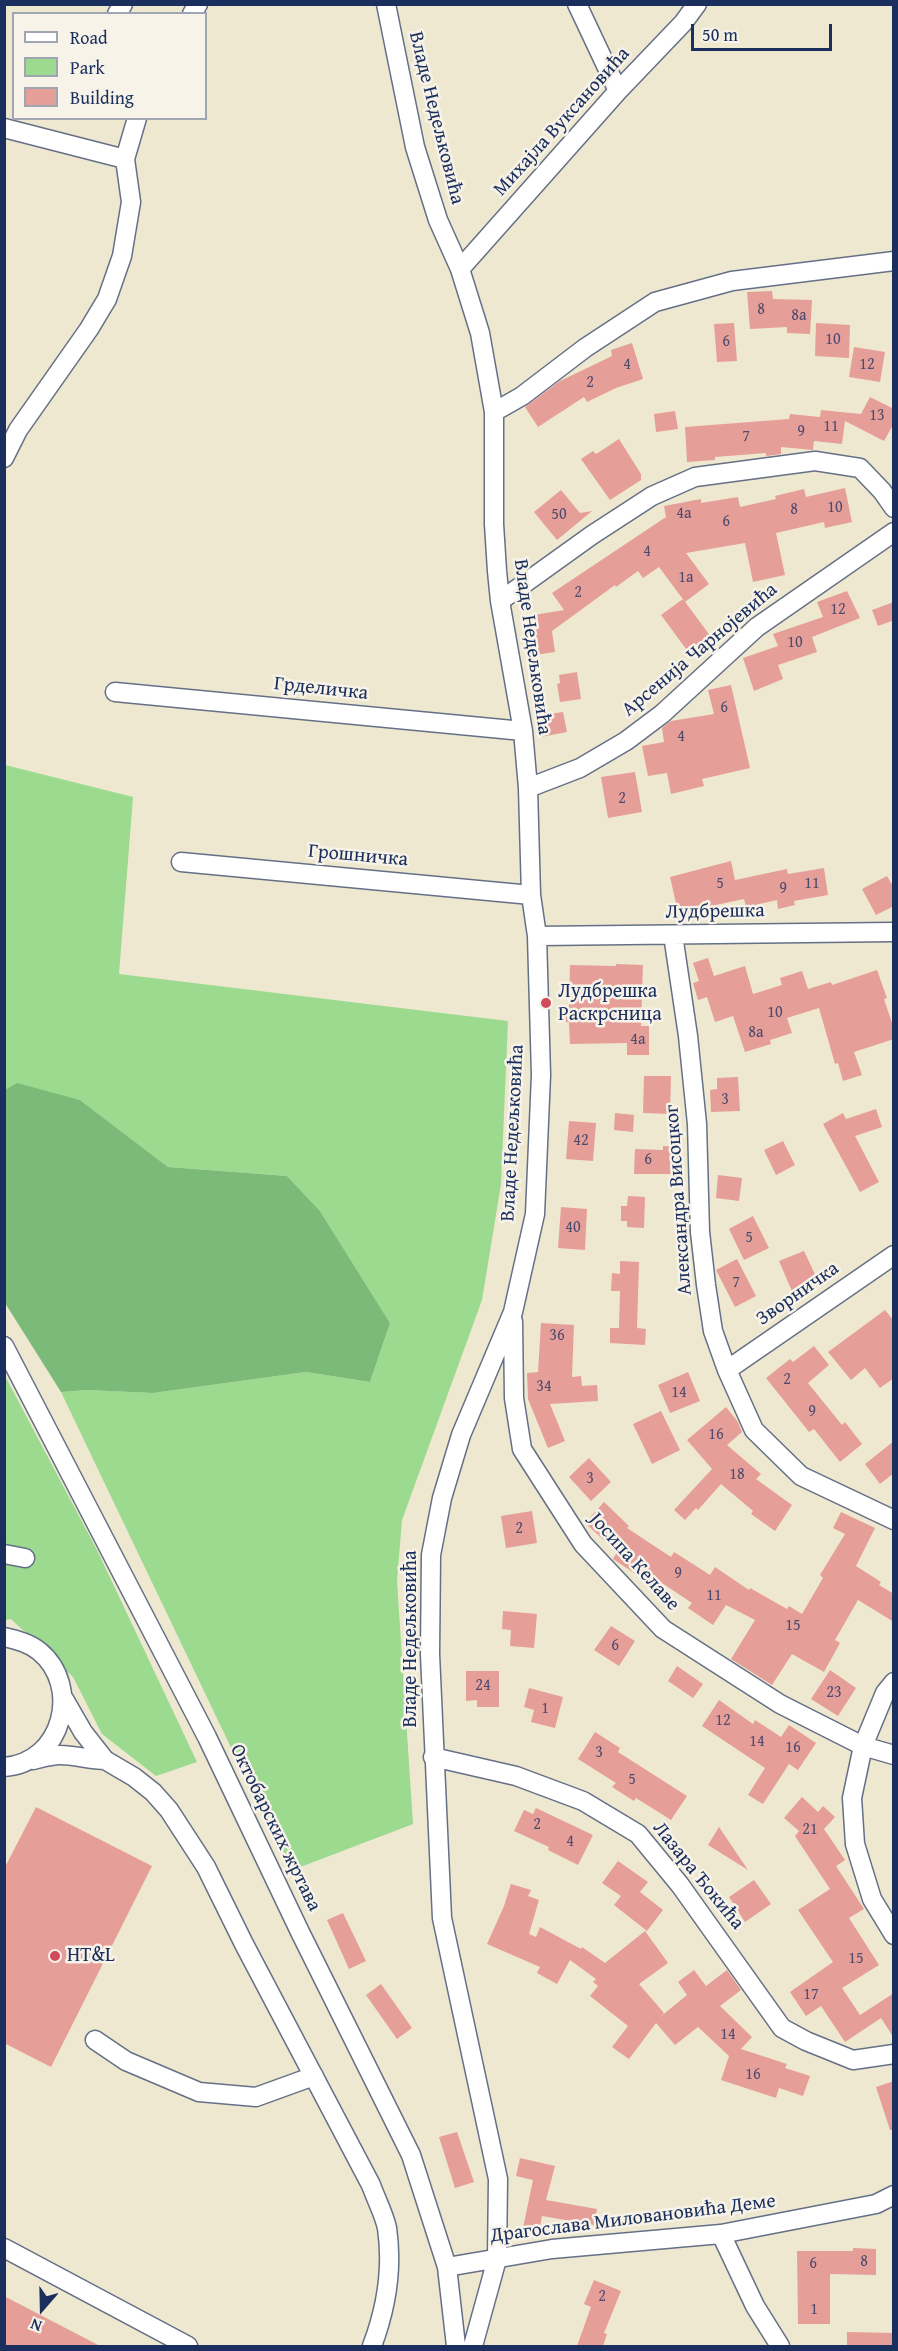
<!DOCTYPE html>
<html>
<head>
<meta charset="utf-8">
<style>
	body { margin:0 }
	#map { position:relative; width:898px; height:2351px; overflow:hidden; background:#eee8d0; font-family:"Gentium Book Plus",serif }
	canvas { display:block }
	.frame { position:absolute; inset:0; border:6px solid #1b2f5e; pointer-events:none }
	.legend { position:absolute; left:12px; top:12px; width:195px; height:108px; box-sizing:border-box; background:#f7f3e8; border:2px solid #9fa5b1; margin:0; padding:8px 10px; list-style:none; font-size:18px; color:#1b2f5e }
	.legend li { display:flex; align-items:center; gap:12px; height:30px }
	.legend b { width:30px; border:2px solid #9fa5b1 }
	.north { position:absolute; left:12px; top:2279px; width:60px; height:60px; -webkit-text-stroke:4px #f7f3e8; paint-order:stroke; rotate:200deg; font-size:16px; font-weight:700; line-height:24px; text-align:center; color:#1b2f5e }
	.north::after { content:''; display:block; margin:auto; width:21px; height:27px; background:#1b2f5e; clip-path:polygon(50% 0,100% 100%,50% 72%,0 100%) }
	.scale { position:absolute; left:691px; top:24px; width:141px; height:27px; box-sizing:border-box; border:3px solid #1b2f5e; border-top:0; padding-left:8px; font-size:18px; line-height:21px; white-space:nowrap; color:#1b2f5e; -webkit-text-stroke:4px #f7f3e8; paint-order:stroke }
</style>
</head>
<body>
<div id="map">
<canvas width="898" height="2351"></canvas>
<div class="frame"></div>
<ul class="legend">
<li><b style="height:8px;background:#fff"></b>Road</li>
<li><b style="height:16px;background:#9bda8f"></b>Park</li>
<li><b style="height:16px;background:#e69e99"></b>Building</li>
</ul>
<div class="north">N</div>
<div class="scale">50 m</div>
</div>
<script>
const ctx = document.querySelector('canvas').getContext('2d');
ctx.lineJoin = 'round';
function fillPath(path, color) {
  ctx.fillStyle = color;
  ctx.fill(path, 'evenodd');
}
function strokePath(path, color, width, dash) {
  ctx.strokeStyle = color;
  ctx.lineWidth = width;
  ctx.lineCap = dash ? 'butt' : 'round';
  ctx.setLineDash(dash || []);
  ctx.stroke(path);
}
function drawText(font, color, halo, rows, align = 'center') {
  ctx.font = font + ' "Gentium Book Plus",serif';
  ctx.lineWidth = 5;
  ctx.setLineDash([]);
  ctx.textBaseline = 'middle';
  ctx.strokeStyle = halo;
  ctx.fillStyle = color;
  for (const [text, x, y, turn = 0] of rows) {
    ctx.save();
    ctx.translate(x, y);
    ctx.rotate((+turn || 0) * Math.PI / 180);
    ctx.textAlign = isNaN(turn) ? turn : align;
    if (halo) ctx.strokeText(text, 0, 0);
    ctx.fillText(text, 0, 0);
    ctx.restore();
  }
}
const green = new Path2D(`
	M5,765L133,797L119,974L508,1021L501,1184L482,1300L402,1520L397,1581L413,1824L290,1871L61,1392L87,1390L153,1393L306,1372L370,1382L390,1323L320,1211L287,1176L168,1167L80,1100L5,1090Z
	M4,1374L98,1552L197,1762L156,1776L102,1734L73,1677L11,1619L5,1620Z`);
const forest = new Path2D(`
	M17,1083L80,1100L168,1167L287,1176L320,1211L390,1323L370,1382L306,1372L153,1393L87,1390L61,1392L5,1303V1090Z`);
const building = new Path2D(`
	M772,291L773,299L812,300L810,334L787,333V327L750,329L747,292Z
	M734,323L737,361L717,362L714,324Z
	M816,323L850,325L849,358L815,356Z
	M632,343L643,379L616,388L587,402L584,397L538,427L525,407L560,381L612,356L611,350Z
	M854,347L885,352L880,382L849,377Z
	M870,397L894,409V423L884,441L845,421L842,444L814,441L813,450L781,447V454L766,456V453L715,457V460L687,462L685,427L789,419L790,414L820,417L821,410L861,414Z
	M675,411L678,429L656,432L654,414Z
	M619,439L641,474V480L610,500L581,459L593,451L596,454Z
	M845,488L852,522L825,528L824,522L776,533L785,575L753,582L745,543L686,553L709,584L685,602L659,567L643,578L638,571L616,587L615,585L552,631L555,652L535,655L528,616L564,610L552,593L666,517L664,506L701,499V503L738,497L740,507L776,499L775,496L804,489L806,497Z
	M561,490L580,513L592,511L557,540L534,512Z
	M847,591L860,618L812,637L817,652L778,665L783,679L754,691L743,658L778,646L773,634L823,617L817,602Z
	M683,599L714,641L692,657L661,615Z
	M894,602V620L878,626L872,610Z
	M577,672L581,699L560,702L557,684L560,683L559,675Z
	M731,685L750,768L702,779L704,786L671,794L667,773L648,776L642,746L664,742L662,728L671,721L714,714L708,690Z
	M563,712L567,732L541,737L537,716Z
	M635,772L642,812L608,818L601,777Z
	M731,861L735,880L787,869L788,874L824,868L828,895L794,901L795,905L778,909L777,900L746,907L744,899L702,908L703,910L679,916L670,877Z
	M887,876L894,888V906L876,915L862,889Z
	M708,958L714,976L745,966L753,994L782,985L780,978L802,971L808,989L831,982L832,985L877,970L887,998L884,999L894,1029V1039L854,1052L862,1075L843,1081L838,1063L835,1064L819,1008L787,1018L792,1033L770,1040L771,1044L745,1052L733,1016L715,1022L707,997L698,1000L693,983L699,981L693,963Z
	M616,964L643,965L641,1026H649V1055H627V1043L570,1044L569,1022H566L565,1007L569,1006L570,965L616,966Z
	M644,1076H671L670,1114L643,1113Z
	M738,1077L740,1111L711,1112L710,1090L717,1089V1078Z
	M876,1109L882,1127L855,1136L879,1182L860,1192L823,1124L843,1113L846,1119Z
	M615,1113L634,1115L633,1132L614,1130Z
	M569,1121L596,1123L593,1161L566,1159Z
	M783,1141L795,1165L776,1175L764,1150Z
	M663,1146L680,1147L679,1174H634L635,1149L663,1150Z
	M718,1175L742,1178L739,1201L716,1198Z
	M628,1196L645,1197L644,1228L627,1227V1221H621V1206H627Z
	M561,1207L587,1209L585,1250L558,1248Z
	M753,1216L769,1248L744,1260L729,1229Z
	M804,1251L820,1285L794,1296L779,1261Z
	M737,1259L756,1296L735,1307L716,1270Z
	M620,1261L639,1262L637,1328L646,1329L645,1345L610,1343V1328H619L620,1291H611L612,1273L620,1274Z
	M885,1310L894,1321V1378L880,1388L865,1368L851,1380L828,1352Z
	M541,1323L574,1325L572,1377L581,1376L582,1386L597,1385L598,1401L550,1404L565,1441L548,1448L528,1399L527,1373L538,1372Z
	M814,1346L829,1365L808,1383L842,1425L845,1422L862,1444L840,1462L814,1429L809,1432L766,1378L790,1359L793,1362Z
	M688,1372L700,1401L670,1413L658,1385Z
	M726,1407L738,1422L742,1432L727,1445L761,1474L756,1479L792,1505L775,1531L751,1514L753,1511L721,1484L698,1510L696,1508L685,1520L674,1510L712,1469L687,1440Z
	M661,1411L680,1450L652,1464L633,1424Z
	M894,1441V1473L880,1484L865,1464Z
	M589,1458L611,1482L591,1501L569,1477Z
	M604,1502L629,1526L627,1528L671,1557L674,1552L710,1575L715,1567L749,1590L750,1588L787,1609L789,1606L802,1614L823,1578L820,1575L845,1534L833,1528L841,1512L875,1528L856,1566L881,1582L879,1585L894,1594V1622L858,1600L835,1640L840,1643L824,1672L792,1654L772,1685L731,1659L755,1620L726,1605L713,1625L688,1608L692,1603L641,1569L637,1575L613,1559L617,1552L585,1523Z
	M532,1511L537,1543L506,1548L501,1516Z
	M503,1611L537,1614L534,1648L510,1646L511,1630L502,1629Z
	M611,1626L635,1641L619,1666L594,1650Z
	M677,1666L703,1684L693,1698L668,1681Z
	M830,1670L856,1688L838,1716L811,1699Z
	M466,1671H499V1707H477V1700L466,1701Z
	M529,1688L563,1697L555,1728L531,1722L534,1710L524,1707Z
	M719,1700L753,1724L755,1720L781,1737L789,1725L816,1743L798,1770L789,1764L763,1804L748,1795L765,1768L702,1726Z
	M595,1732L620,1748L618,1752L687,1796L671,1820L636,1798L634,1801L612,1787L616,1783L578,1759Z
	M802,1797L818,1812L823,1806L835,1817L824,1829L845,1860L836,1866L864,1909L849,1918L879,1965L842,1988L860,2015L894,1993V2038L881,2018L845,2042L821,2006L806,2016L790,1992L833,1962L798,1910L830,1889L795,1836L799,1831L784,1818Z
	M36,1807L152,1866L51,2067L4,2043V1869Z
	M536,1808L593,1835L578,1865L548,1850L549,1847L514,1831L524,1810L533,1814Z
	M719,1827L748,1870L708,1845Z
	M618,1861L648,1882L640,1892L663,1910L647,1931L614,1905L621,1896L602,1883Z
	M754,1880L771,1904L745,1922L729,1897Z
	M511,1884L531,1890L528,1896L539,1900L529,1934L536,1937L540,1927L581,1949L582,1947L605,1963L645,1931L668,1963L639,1984L664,2013L660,2017L687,1995L678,1982L694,1970L706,1986L727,1970L741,1990L720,2006L752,2037L741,2049L787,2064L785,2068L810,2076L803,2096L779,2088L776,2098L721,2080L729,2056L698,2027L675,2045L656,2023L629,2059L612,2047L628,2026L590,1996L598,1986L593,1982L596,1979L570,1960L557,1984L537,1973L540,1967L487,1944L504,1906Z
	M343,1913L366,1961L349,1969L327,1920Z
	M381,1984L412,2028L397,2039L366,1995Z
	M894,2081V2130H890L876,2087Z
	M457,2132L474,2182L455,2188L439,2137Z
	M520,2158L555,2166L546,2200L597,2209L594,2225L542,2216L539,2232L523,2228L533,2180L516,2176Z
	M853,2248L876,2249V2275L830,2274V2324H798L797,2251H853Z
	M594,2280L621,2291L604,2333L607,2334L603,2346H577L591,2307L584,2304Z
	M4,2296L100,2346H4Z
	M847,2332L894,2333V2346H847Z`);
const minor = new Path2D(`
	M386,4L415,147L438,220L460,269L480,333L494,412V524L497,571L500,601L523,731L528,788L531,895L537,936L541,1075L535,1214L513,1312L461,1435L442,1498L431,1555L430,1654L442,1918L498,2179L497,2259L473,2346
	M577,4L618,91
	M117,14L123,4
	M192,14L198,4
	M4,128L125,159
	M460,269L618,91L683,23L697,4
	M494,412L522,396L585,348L655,302L732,281L894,261
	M4,458L18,430L89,329L107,299L122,256L131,202L125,159L137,118
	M500,601L592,535L652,496L695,477L815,461L860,468L882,491L894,508
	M115,692L523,731
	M528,788L580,768L626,741L662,714L757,627L894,532
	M181,862L531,895
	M673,935L688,1036L697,1124L700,1232L706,1285L713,1331L727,1370L754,1430L801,1476L894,1520
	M537,936L894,932
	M513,1321L514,1398L522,1449L583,1544L663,1629L780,1704L863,1746L894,1755
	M4,1346L207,1737L300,1932L411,2155L447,2267L456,2346
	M727,1370L894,1255
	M4,1554L25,1558
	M4,1637C17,1640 29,1643 39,1651C82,1686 63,1763 4,1767
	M894,1682L885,1693L863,1746L852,1798L855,1844L872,1899L894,1935
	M64,1699L83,1732L105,1760L134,1777L153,1792L169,1810L206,1867L244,1944L371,2185C376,2199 384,2214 387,2228C393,2269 386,2309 372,2346
	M433,1757L516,1776L583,1801L638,1834L680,1885L782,2028L806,2041L853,2060L894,2054
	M33,1760C40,1758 49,1756 57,1755C73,1754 88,1760 105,1760
	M95,2040L126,2061L199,2092L256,2097L314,2076
	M721,2234L755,2306L780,2346
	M4,2248L188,2346
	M447,2267L552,2249L721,2234L876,2204L894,2195`);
const markers = [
	[546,1003,6,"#d1495b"],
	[55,1956,6,"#d1495b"]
];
const numberNames = [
	["8",761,310],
	["8a",799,316],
	["10",833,340],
	["6",726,342],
	["4",627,365],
	["12",867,365],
	["2",590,383],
	["13",877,416],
	["11",831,427],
	["9",801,432],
	["7",746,437],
	["10",835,508],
	["8",794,510],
	["4a",684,514],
	["50",559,515],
	["6",726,522],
	["4",647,552],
	["1a",686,578],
	["2",578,593],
	["12",838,610],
	["10",795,643],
	["6",724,708],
	["4",681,737],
	["2",622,799],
	["5",720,884],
	["11",812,884],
	["9",783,889],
	["10",775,1013],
	["8a",756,1033],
	["4a",638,1040],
	["3",725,1100],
	["42",581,1141],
	["6",648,1160],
	["40",573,1228],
	["5",749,1238],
	["7",736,1283],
	["36",557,1336],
	["2",787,1380],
	["34",544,1387],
	["14",679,1393],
	["9",812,1412],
	["16",716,1435],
	["18",737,1475],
	["3",590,1479],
	["2",519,1529],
	["9",678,1574],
	["11",714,1596],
	["15",793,1626],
	["6",615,1646],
	["24",483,1686],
	["23",834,1693],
	["1",545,1709],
	["12",723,1721],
	["14",757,1742],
	["16",793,1748],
	["3",599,1753],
	["5",632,1780],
	["2",537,1825],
	["21",810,1830],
	["4",570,1842],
	["15",856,1959],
	["17",811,1995],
	["14",728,2035],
	["16",753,2075],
	["8",864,2262],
	["6",813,2264],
	["2",602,2297],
	["1",814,2310]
];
const streetNames = [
	["Владе Недељковића",436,118,76],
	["Михајла Вуксановића",562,122,-48],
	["Владе Недељковића",532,647,82],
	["Арсенија Чарнојевића",700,650,-40],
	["Грделичка",321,689,6],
	["Грошничка",358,856,5],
	["Лудбрешка",715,912,-1],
	["Владе Недељковића",513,1133,-87],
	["Александра Висоцког",679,1200,-94],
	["Зворничка",798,1294,-35],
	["Јосипа Келаве",634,1562,48],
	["Владе Недељковића",411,1639,-90],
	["Октобарских жртава",275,1828,64],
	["Лазара Ђокића",698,1876,51],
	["Драгослава Миловановића Деме",633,2219,-7]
];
const poiNames = [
	["Лудбрешка",558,992],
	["Раскрсница",558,1015],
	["HT&L",67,1956]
];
fillPath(green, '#9bda8f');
fillPath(forest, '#7cba7a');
fillPath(building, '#e69e99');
strokePath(minor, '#657086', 21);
strokePath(minor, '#fff', 18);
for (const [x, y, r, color] of markers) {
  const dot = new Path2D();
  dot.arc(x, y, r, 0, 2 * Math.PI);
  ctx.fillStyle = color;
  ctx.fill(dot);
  strokePath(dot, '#f7f3e8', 2);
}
drawText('16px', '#4e4b6d', null, numberNames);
drawText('20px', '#1b2f5e', '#f7f3e8', streetNames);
drawText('20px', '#1b2f5e', '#f7f3e8', poiNames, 'left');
</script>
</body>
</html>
